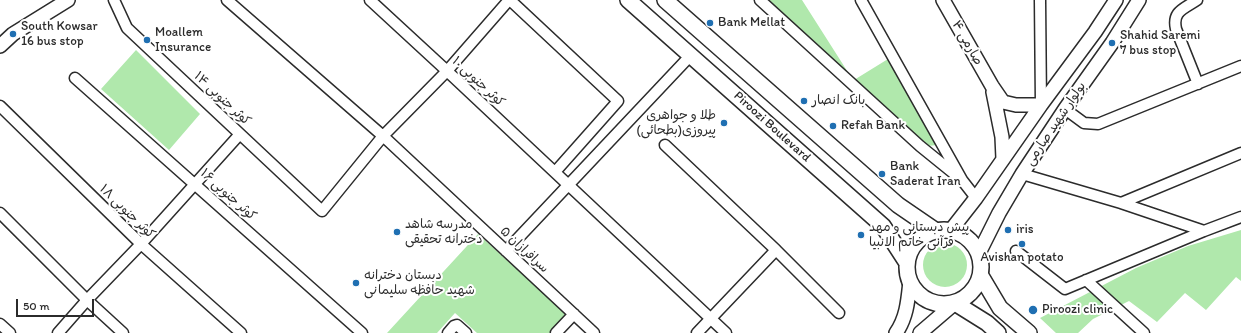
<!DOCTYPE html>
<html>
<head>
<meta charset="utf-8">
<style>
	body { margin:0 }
	#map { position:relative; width:1241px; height:333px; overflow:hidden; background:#fff; font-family:Itim,sans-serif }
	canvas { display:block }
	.scale { position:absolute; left:16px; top:299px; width:78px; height:18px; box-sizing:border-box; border:2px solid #2b2b2b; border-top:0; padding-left:5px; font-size:12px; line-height:14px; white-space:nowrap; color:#2b2b2b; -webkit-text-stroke:3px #fff; paint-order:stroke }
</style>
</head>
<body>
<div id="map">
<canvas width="1241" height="333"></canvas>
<div class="scale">50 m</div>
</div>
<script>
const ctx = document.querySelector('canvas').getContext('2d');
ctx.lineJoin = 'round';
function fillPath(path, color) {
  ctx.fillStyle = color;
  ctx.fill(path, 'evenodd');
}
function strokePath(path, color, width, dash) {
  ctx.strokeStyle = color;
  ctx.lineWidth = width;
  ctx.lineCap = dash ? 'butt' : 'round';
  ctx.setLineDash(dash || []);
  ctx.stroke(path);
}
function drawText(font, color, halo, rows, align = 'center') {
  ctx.font = font + ' Itim,"Playpen Sans Arabic",sans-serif';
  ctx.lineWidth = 4;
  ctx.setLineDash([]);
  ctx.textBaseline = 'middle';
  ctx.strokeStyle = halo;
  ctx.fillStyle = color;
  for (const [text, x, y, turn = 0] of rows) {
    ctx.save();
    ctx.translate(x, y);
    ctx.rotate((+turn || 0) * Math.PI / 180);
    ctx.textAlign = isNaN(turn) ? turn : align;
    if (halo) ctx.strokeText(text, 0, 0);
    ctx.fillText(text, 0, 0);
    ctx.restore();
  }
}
const green = new Path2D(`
	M766,0H802L851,77Z
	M136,50L200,114L169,150L101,89Z
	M888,59L938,145L927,146L854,80Z
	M1241,230V281L1236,277L1206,310L1185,293L1157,322L1129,301L1093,319L1078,333H1056L1040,318L1136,268L1188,246Z
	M478,234L572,319L559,333H477L455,313L437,333H387Z
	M923 265a22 22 0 1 1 44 0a22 22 0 1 1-44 0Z`);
const street = new Path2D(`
	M114,0L127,28L322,211L383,136L447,71L509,0
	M227,0L383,136L594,333
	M370,0L447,71L726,333
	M510,0L618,101L555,172
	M760,0L920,146L962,180
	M861,0L962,180L976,198
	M1040,0L1041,105
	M1197,0C1184,9 1172,11 1176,29L1198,84
	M75,78L362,333
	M0,106L141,244L241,333
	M1065,109L1084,123L1098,124L1241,66
	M665,145L776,250L839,313
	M1022,174L1121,203L1204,231
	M1121,203L1241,153
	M0,213L87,300L123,333
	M506,251L691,55
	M1016,251L1065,289L1204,231L1241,217
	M1086,280L1144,333
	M0,324L10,333
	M58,333L87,300L141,244L240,134
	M448,333L454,326L457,325L466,333
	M556,333L574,314
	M697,333L776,250`);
const secondary = new Path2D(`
	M943,0L992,86L1003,102L1016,105H1041
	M0,46L13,34L68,0
	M993,92L1002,137L1003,159
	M951,230L976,198L1041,105L1095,32L1116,0
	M979,253L999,213L1022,174L1065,109L1112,43L1139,0
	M896,333C907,317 908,300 910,281
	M920,333L955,303`);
const primary = new Path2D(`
	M628,0L883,226L907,263
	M665,0L898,205L936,231
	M907 267a37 37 0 1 1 74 0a37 37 0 1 1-74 0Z
	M981,276L1000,308L1029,333
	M955,303L987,323L998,333`);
const markers = [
	[710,23,4,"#1f6fb2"],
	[13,34,4,"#1f6fb2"],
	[147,40,4,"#1f6fb2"],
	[1112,43,4,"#1f6fb2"],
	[804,101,4,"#1f6fb2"],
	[724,123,4,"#1f6fb2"],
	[833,126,4,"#1f6fb2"],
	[882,174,4,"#1f6fb2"],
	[1008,230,4,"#1f6fb2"],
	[397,232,4,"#1f6fb2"],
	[861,235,4,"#1f6fb2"],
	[1022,244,4,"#1f6fb2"],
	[356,283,4,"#1f6fb2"],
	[1033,310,5,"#1f6fb2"]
];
const poiNames = [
	["Bank Mellat",718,23],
	["South Kowsar",21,27],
	["16 bus stop",21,42],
	["Moallem",155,33],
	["Insurance",155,48],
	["Shahid Saremi",1120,36],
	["7 bus stop",1120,51],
	["بانک انصار",812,101],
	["طلا و جواهری",716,116,"right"],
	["پیروزی(بطحائی)",716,131,"right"],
	["Refah Bank",841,126],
	["Bank",890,167],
	["Saderat Iran",890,182],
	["مدرسه شاهد",405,225],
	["دخترانه تحقیقی",405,240],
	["پیش دبستانی و مهد",869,228],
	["قرآنی خاتم الانبیا",869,243],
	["iris",1016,230],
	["Avishan potato",1022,258,"center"],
	["دبستان دخترانه",364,276],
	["شهید حافظه سلیمانی",364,291],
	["Piroozi clinic",1042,310]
];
const streetNames = [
	["صارمی ۴",967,43,60],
	["کوثر جنوبی ۱۰",478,82,43],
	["کوثر جنوبی ۱۴",222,99,43],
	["بولوار شهید صارمی",1056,124,-56],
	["Piroozi Boulevard",772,127,42],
	["کوثر جنوبی ۱۶",228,195,42],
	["کوثر جنوبی ۱۸",127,212,44],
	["سرافرازان ۵",524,250,43]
];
fillPath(green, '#b0e8ac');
strokePath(street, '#2b2b2b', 13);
strokePath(secondary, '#2b2b2b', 16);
strokePath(primary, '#2b2b2b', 18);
strokePath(street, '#fff', 10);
strokePath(secondary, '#fff', 13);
strokePath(primary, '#fff', 15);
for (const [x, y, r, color] of markers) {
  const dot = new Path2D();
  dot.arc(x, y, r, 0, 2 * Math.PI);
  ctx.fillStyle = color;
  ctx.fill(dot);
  strokePath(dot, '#fff', 1.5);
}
drawText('13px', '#2b2b2b', '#fff', poiNames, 'left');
drawText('13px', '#2b2b2b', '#fff', streetNames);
</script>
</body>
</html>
